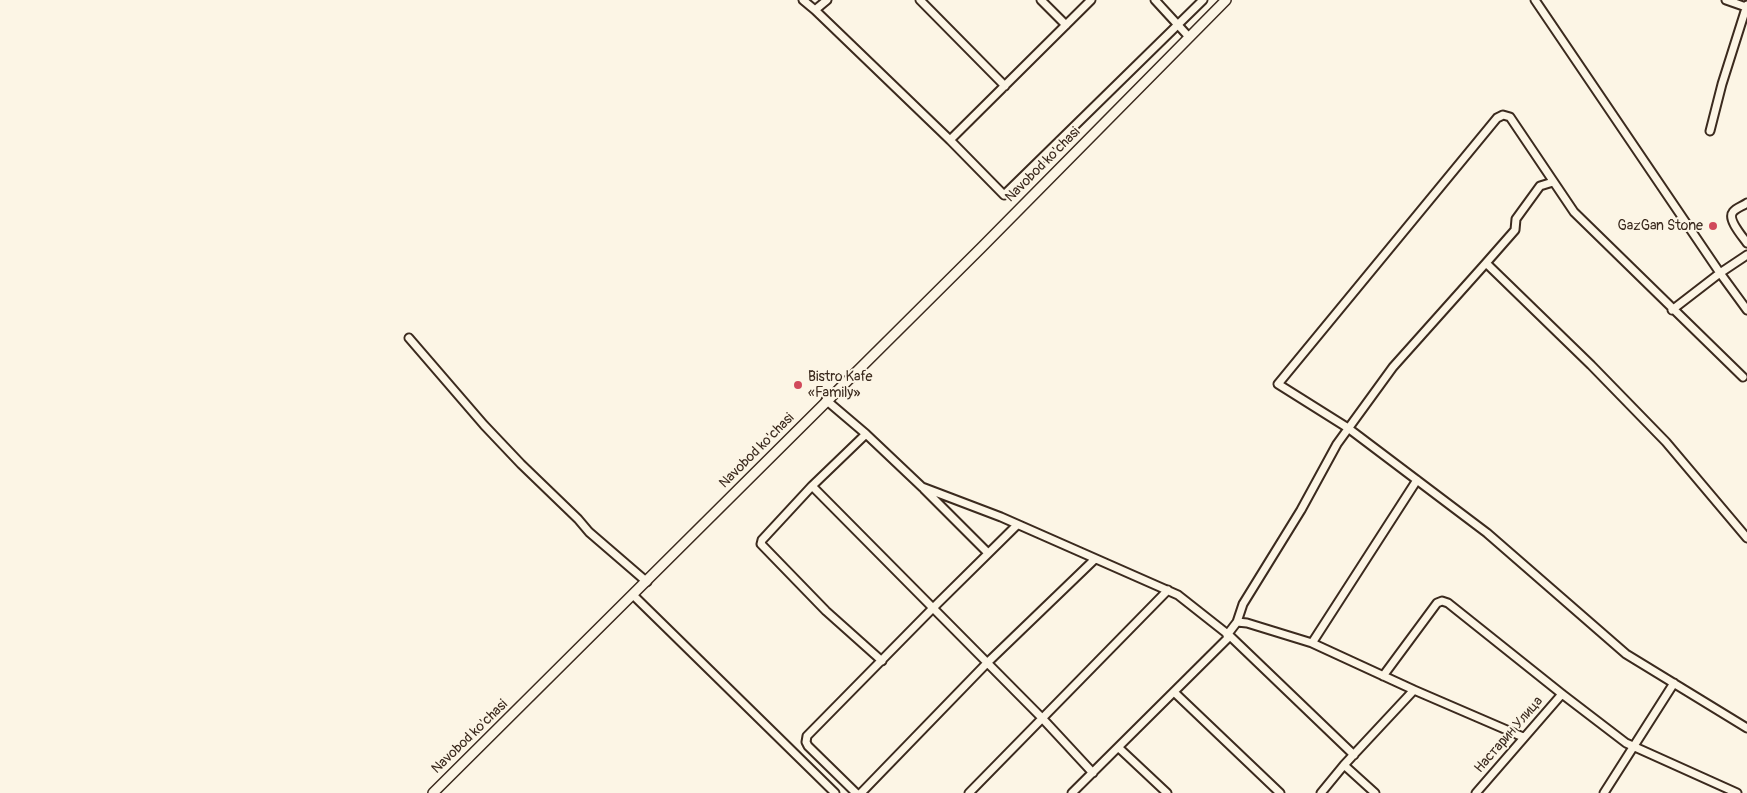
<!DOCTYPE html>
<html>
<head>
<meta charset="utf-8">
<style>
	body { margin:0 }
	canvas { display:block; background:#fcf5e5 }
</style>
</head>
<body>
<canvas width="1747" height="793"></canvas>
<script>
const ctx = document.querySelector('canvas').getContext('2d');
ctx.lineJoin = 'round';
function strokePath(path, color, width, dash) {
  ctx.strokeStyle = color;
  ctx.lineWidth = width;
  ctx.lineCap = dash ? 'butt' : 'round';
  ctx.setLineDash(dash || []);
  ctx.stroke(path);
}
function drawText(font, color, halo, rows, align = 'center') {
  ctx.font = font + ' Pangolin,sans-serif';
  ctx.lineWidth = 4;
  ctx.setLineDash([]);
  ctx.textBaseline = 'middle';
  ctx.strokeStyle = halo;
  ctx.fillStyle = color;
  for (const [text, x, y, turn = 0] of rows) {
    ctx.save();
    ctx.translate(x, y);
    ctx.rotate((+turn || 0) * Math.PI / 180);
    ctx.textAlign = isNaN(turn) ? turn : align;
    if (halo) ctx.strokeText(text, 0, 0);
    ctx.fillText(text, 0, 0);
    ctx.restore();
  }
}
const minor = new Path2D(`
	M803,0L815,10L950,140L1004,195L1203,0
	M920,0L1005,86
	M1041,0L1066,25
	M1155,0L1189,37
	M1535,0L1720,273L1747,310
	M1726,0L1746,7
	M815,10L827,0
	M1710,131L1722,84L1747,5
	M950,140L1091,0
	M1747,203C1743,206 1736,208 1733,212C1727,219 1742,236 1747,243
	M1486,263L1515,230L1516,219L1540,186L1553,182
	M1672,310L1720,273L1747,255
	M409,338L484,425L521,464L578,519L589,532L647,582
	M1743,377L1574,212L1510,117L1503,115L1497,118L1278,384L1348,428L1487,533L1626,654L1747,728
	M826,400L866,434L922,487L1001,517L1178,595L1230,636L1354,755
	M866,434L812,486L762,540L761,544L826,611L882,661
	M812,486L1042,718L1093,773
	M924,489L988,553
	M633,595L835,793
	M1237,622L1247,623L1312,643L1414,690
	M1227,635L1237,622L1243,604L1301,510L1337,444L1393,367L1486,263L1591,365L1666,442L1747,538
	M1312,643L1417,480
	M1383,676L1437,603L1442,601L1448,603L1562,694L1626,743L1737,793
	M1174,692L1280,793
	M1119,748L1167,793
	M1344,765L1375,793
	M856,793L808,746L806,742L807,736L933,608L1017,525
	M861,793L987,663L1095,559
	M969,793L1168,590
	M1072,793L1230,636
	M1321,793L1344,765L1414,690L1523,737
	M1476,793L1562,694
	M1604,793L1674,683`);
const tertiary = new Path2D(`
	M433,793L982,247L1226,0`);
const markers = [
	[1713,226,5,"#d1495b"],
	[798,385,5,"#d1495b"]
];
const streetNames = [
	["Navobod ko'chasi",1043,165,-45],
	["Navobod ko'chasi",757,451,-45],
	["Настарин Улица",1509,735,-49],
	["Navobod ko'chasi",470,737,-44]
];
const poiNames = [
	["GazGan Stone",1703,226],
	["Bistro Kafe",808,377,"left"],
	["«Family»",808,393,"left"]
];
strokePath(minor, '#3b2a1e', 11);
strokePath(tertiary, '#3b2a1e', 12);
strokePath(minor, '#fcf5e5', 7);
strokePath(tertiary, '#fcf5e5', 9);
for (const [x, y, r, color] of markers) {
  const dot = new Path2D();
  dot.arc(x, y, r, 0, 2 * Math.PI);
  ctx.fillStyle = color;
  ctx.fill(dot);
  strokePath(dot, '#fcf5e5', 2);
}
drawText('14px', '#3b2a1e', '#fcf5e5', streetNames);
drawText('14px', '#3b2a1e', '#fcf5e5', poiNames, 'right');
</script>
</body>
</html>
